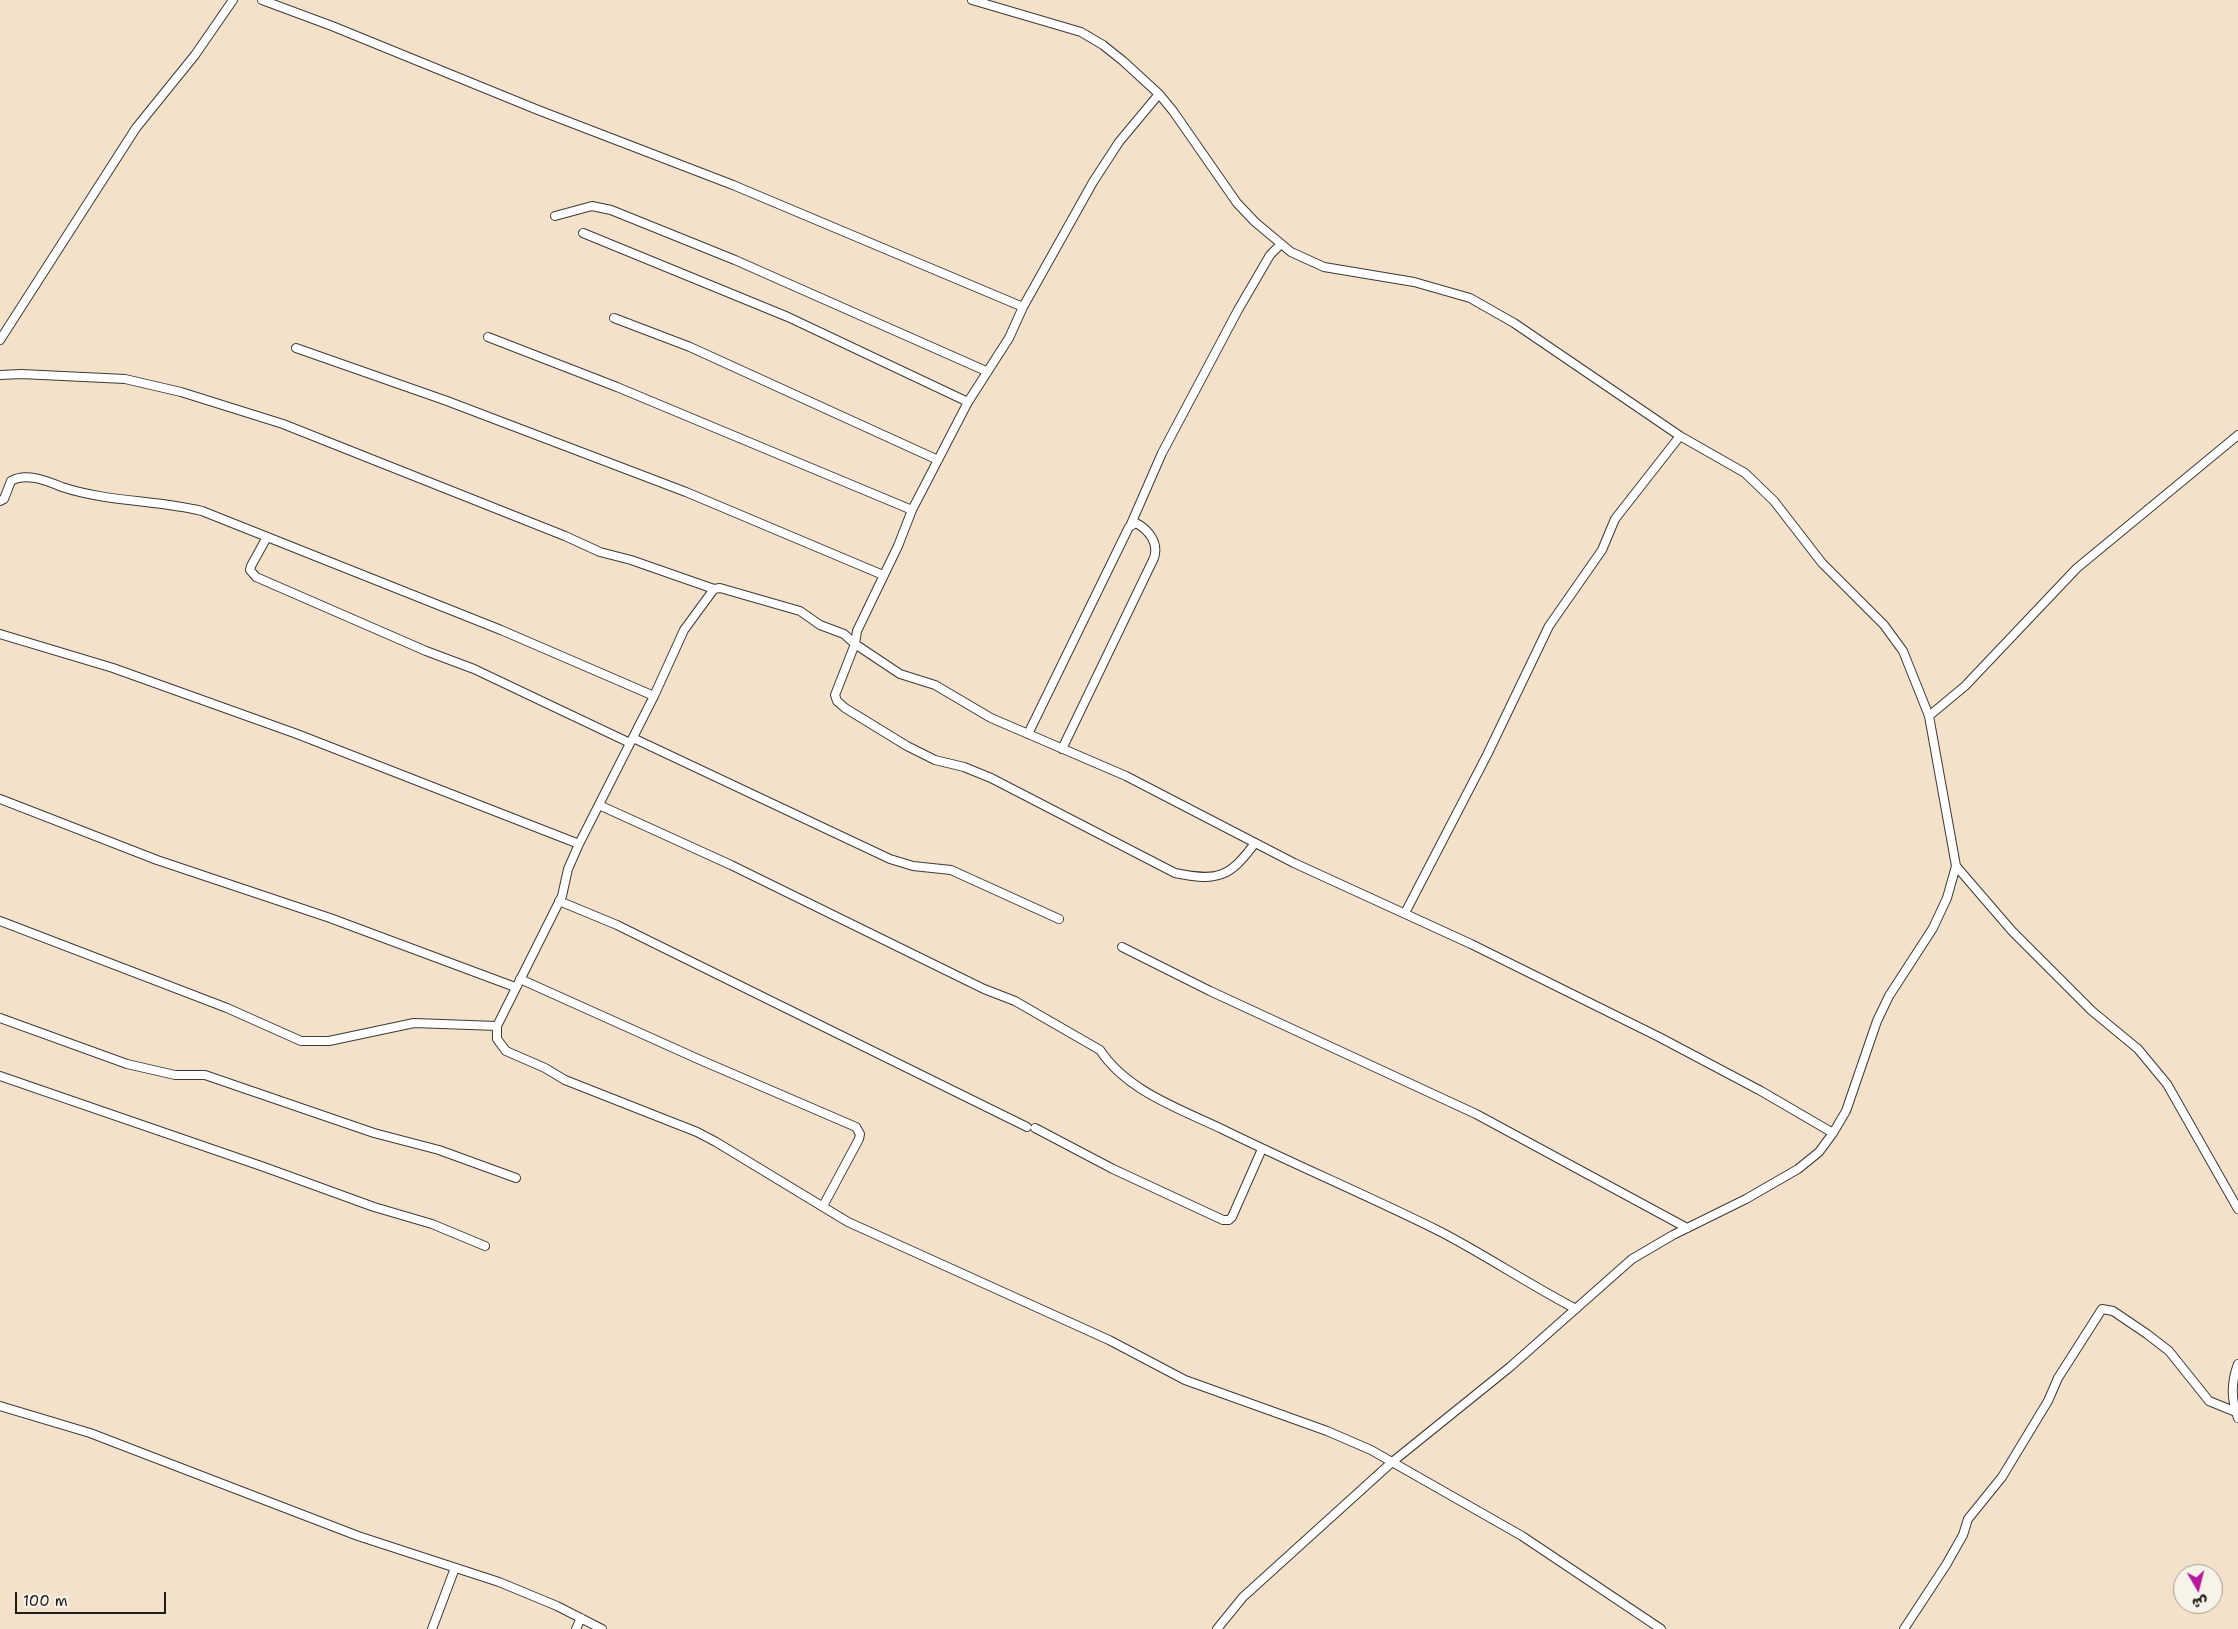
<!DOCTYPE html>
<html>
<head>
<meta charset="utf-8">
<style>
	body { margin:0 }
	#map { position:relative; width:2238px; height:1629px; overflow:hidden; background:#f4e1c9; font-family:"Shantell Sans","Playpen Sans Arabic",sans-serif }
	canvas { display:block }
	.north { position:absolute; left:2173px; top:1564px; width:50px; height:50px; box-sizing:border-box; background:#f7f3e8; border:1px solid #9f9d96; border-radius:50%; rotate:172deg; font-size:14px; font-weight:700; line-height:20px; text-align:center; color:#1c1c1c }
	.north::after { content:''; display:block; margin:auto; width:18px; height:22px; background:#b5179e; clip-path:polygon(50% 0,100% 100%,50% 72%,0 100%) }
	.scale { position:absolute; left:15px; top:1592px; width:151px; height:22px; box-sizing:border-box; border:2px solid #1c1c1c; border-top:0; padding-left:6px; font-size:15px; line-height:18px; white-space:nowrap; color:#1c1c1c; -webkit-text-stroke:4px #f7f3e8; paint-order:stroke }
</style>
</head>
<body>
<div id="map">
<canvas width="2238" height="1629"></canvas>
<div class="north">ش</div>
<div class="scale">100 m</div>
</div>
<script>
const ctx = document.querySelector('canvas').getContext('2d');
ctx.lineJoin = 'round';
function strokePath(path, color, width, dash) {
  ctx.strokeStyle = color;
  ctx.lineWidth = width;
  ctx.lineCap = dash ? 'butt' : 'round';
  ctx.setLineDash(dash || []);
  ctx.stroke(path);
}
const street = new Path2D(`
	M262,0L332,26L538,110L733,185L1023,307
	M972,0L1081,32L1103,45L1123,61L1159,94L1173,111L1237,203L1255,222L1291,252L1324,267L1414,282L1470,298L1514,323L1680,436L1745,473L1774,501L1822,563L1884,625L1903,651L1929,716L1956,866L2012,931L2092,1011L2138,1049L2167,1084L2238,1209
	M1159,94L1119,142L1093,182L1023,307L1009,338L968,402L912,510L898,546L857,631L855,644L900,674L935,685L991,718L1126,776L1294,863L1471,944L1659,1037L1761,1091L1833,1133
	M555,216L592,206L611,210L735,260L986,371
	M583,233L788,317L968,402
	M614,318L690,347L938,460
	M488,337L617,387L912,510
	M0,340L136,128L195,55L233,0
	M296,348L447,401L686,492L883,575
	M0,375L21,374L125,379L181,392L283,424L565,536L600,552L631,560L714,589
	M0,501L4,499L11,481C26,472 47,481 62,487C107,502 157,500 202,511L501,630L654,696
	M1131,524L1162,453L1238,310L1270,255L1281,244
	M267,537L251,566L250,570L256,577L426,651L474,669L630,743
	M0,634L113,668L297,734L579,844
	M1929,716L1965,686L2077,568L2238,435
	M1028,734L1129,527L1136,523C1149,530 1159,543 1154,558L1062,749
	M633,738L890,859L913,866L951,870L1059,919
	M0,799L157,860L330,918L515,987
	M599,805L731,865L984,989L1015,1001L1100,1050C1127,1091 1180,1109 1222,1129C1295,1165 1369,1196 1441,1232C1487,1256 1530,1285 1576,1309
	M1255,843C1230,877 1218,882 1175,873L991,778L964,767L935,760L907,746L845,708L837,701L835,695L855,644L844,634L820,625L800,611L720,588L714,589L684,630L654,696L579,844L568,869L562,896L497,1026V1039L506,1051L545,1068L565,1080L697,1132L716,1142L848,1222L1109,1340L1185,1380L1327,1431L1371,1450L1522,1536L1661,1629
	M559,901L617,925L1027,1127
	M1405,913L1487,755L1549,626L1602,550L1615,519L1680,436
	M0,921L227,1008L301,1041H329L414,1023L497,1026
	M1122,947L1210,991L1476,1114L1687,1228
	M520,979L698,1059L856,1127L860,1134L859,1139L823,1206
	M0,1018L127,1064L175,1075H205L374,1133L439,1150L516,1178
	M0,1076L264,1167L374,1207L432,1224L485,1246
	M1035,1128L1113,1169L1223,1220H1229L1232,1217L1262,1149
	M2238,1364C2231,1383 2231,1399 2238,1418
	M0,1406L90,1433L358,1536L499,1582L557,1606L602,1629
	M432,1629L455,1568
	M576,1629L581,1618
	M1217,1629L1243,1597L1391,1463L1510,1367L1632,1259L1673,1235L1746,1199L1798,1169L1819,1152L1833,1133L1846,1111L1877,1021L1889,996L1933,928L1947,898L1956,866
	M1904,1629L1946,1565L1963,1535L1968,1519L2002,1477L2048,1401L2058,1378L2102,1309L2113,1311L2147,1334L2169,1351L2209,1401L2236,1412`);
strokePath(street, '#3c3a36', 10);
strokePath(street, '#fff', 8);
</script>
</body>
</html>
